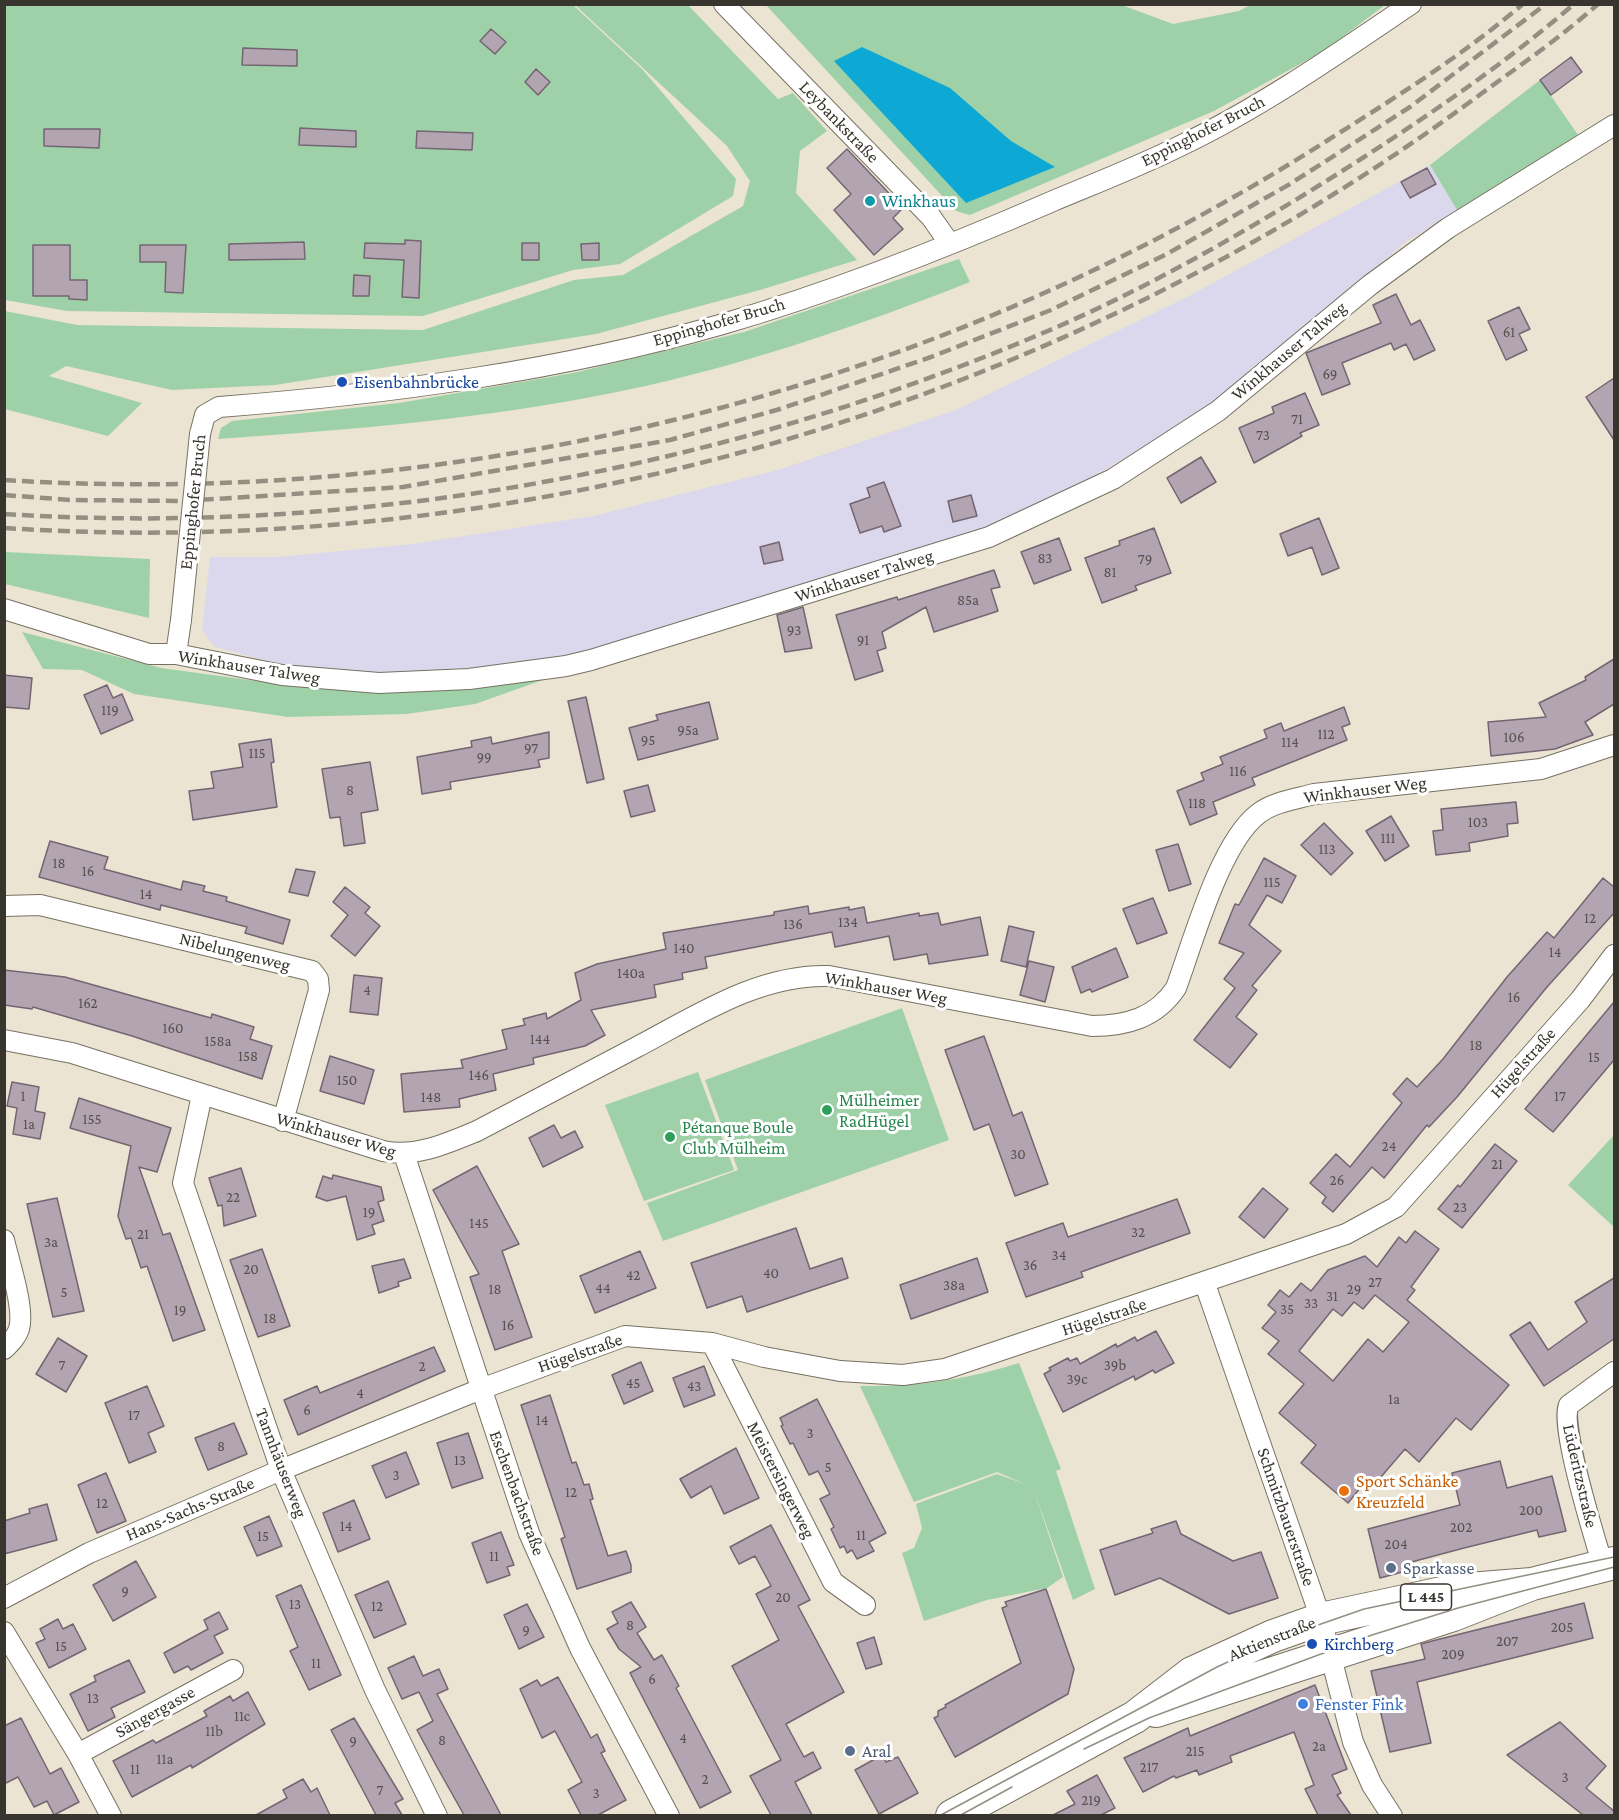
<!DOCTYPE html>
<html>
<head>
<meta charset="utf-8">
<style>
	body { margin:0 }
	#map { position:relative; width:1619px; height:1820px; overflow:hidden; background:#ebe4d3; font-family:"Crimson Pro",serif }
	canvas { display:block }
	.frame { position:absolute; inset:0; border:6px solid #38352e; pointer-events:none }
</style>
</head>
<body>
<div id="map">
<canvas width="1619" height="1820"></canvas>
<div class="frame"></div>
</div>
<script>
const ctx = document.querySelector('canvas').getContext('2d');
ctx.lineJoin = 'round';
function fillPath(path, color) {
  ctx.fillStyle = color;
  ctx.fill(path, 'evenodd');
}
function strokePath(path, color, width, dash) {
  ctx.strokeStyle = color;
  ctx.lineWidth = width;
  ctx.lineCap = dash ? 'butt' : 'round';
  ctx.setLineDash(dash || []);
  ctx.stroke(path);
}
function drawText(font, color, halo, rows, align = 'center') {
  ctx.font = font + ' "Crimson Pro",serif';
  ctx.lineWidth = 6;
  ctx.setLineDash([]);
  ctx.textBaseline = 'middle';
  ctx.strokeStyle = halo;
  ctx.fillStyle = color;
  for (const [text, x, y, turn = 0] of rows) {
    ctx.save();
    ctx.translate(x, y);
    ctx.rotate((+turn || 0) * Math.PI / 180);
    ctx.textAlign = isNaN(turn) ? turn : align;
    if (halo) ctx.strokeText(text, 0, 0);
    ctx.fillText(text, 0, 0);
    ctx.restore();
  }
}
const commercial = new Path2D(`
	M1430,165L1457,210L1406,242L1221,397L1187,421L1083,483L981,531L556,660L516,666L406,675L284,666L213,646L202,629L210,557H278L413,544L593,516L778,470L956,410L1189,296Z`);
const green = new Path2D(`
	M1119,4L1173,24L1239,11L1250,5H1385L1324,51L1214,111L970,215L956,211L766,5Z
	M4,5H573L643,70L736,179L733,196L620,264L573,270L423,316L67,311L5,300Z
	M575,5H688L778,99L793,93L827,131L800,151L796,193L857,260L760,290L596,334L275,385L172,390L66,366L49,376L142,403L108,436L5,409V311L77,325L423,330L574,280L623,275L743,206L750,181L727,146Z
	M1540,80L1578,135L1457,210L1430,165Z
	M959,259L970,282C866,323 759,360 650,385C508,417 363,429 218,439L221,428L232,421L399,403L573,373L744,332Z
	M5,552L150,559L149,618L5,584Z
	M22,632L161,668L301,687L410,691L557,675L475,704L407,714L288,717L134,694L82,670L43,669Z
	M902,1008L949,1140L663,1241L647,1203L738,1170L705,1080Z
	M698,1072L734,1170L644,1201L605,1105Z
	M1614,1135V1134V1227L1568,1185Z
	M1019,1363L1061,1469L1056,1471L1095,1589L1073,1600L1033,1488L1063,1577L1047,1588L987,1600L924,1621L902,1553L914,1548L922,1528L916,1504L997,1474L1025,1484L997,1472L914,1502L860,1386C915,1387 966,1380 1019,1363Z`);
const water = new Path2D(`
	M862,47L950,88L1011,141L1055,167L966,203L834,61Z`);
const building = new Path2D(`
	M491,29L506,42L495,54L480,41Z
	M243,48L297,50V66L242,65Z
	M1571,57L1582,72L1551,95L1540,80Z
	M536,69L550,82L538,95L525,82Z
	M300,128L356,131V147L299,145Z
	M44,129H100L99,148L44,146Z
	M417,131L473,133L472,150L416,148Z
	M847,149L903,208L893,218L903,229L874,255L834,210L851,194L827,168Z
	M1427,168L1436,184L1410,198L1401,182Z
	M405,240L421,241L419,298L402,297L404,260L364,258L365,243L405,244Z
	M304,242L305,259L229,260V244Z
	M522,243H539V260H522Z
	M599,243V260H582L581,244Z
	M33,245H70V280H87V300L69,299V296H33Z
	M140,245H186L183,293L165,292L166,262H140Z
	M354,275L370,276L369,296H353Z
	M1396,294L1411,325L1420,320L1435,350L1414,360L1406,344L1394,350L1391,343L1342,363L1350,384L1322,395L1306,353L1381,323L1373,305Z
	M1519,307L1530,329L1519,334L1527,350L1506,360L1488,321Z
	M1614,378V440L1586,397Z
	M1305,393L1319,425L1300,433L1302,436L1254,463L1239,428L1274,413L1272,407Z
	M1201,457L1216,482L1181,503L1167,478Z
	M884,482L901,526L884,532L882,526L860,533L850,504L870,497L867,488Z
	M971,495L977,516L953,522L948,501Z
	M1319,518L1339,568L1322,575L1312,547L1288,556L1280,534Z
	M1154,528L1171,573L1135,586L1137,590L1102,603L1085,558L1120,545L1119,541Z
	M1059,538L1071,570L1034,584L1021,552Z
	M779,542L783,560L764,564L760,547Z
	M994,570L1000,587L991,589L998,611L934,632L926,607L882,632L886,648L877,651L883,671L855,680L836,615L897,597L898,600Z
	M803,607L812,648L785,652L777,615Z
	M1614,659V704L1585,722L1593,735L1555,749L1491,756L1488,722L1546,717L1539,703L1586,680L1585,677Z
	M4,675L32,678L29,709L4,707Z
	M107,685L113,698L122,694L133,720L101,734L84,695Z
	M586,697L604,779L587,783L568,701Z
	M709,702L718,739L638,760L629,728L658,720L656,715Z
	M1344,707L1350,724L1342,727L1347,740L1252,778L1255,785L1213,802L1217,814L1190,825L1177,791L1204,780L1201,773L1223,764L1220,757L1267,738L1264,730L1281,723L1284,731Z
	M549,732V758L538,760L540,767L450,782L451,789L422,794L417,757L472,747L471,741L491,737L492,744Z
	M271,739L274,762L271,763L277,807L193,820L189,791L214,788L211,772L243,767L239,744Z
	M370,762L378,810L361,813L365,843L344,846L340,817L330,818L322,769Z
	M648,785L655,811L631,817L624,791Z
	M1516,802L1518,823L1507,824L1508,836L1469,843L1470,851L1436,855L1433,831L1443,830L1441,809Z
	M1391,816L1409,846L1385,861L1366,831Z
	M1324,823L1353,853L1331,875L1301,845Z
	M50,841L108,857L104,869L181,890L183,881L205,886L203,891L227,897L226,901L290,920L283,944L245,933L247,927L161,905L160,910L39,877Z
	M1178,844L1191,884L1169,891L1156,850Z
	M1264,858L1296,876L1282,903L1267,895L1249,925L1281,951L1252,986L1257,990L1236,1017L1257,1034L1230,1068L1194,1040L1235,988L1224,979L1244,953L1219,943L1235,904L1239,905Z
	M296,869L315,872L308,896L289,892Z
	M1603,878L1614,887V913L1547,987L1457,1097L1429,1127L1427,1125L1384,1178L1372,1167L1333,1212L1322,1203L1326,1197L1310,1183L1336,1154L1350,1167L1402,1103L1393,1094L1407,1078L1417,1087L1443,1059L1507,977L1547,932L1554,938Z
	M345,887L370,907L365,913L380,926L355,956L331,936L348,915L333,902Z
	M1153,898L1167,933L1137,944L1123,909Z
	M808,906L809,914L849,907V910L864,907L867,923L919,913V916L938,913L941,925L980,917L988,955L929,964L927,954L894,960L889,936L835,947L832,932L705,957L707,968L682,973L683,979L654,985L656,997L591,1010L605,1035L585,1046L533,1058L534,1064L493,1074L496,1090L459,1099L460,1107L404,1112L401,1074L463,1068L461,1060L507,1049L502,1030L525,1025L523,1019L546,1013L547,1019L581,1000L575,973L597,964L666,949L663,933L774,915V912Z
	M1009,926L1034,932L1026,967L1001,961Z
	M1116,948L1128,977L1092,992L1090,989L1081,993L1072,967Z
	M1029,961L1054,967L1045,1002L1020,995Z
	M4,970L65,977L211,1018L212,1014L254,1027L250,1039L272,1046L262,1079L132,1036L33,1007L32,1009L4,1005Z
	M354,975L382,978L378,1015L350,1012Z
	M1614,1002V1060L1553,1132L1525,1109Z
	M984,1036L1013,1116L1022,1112L1048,1184L1015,1196L989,1124L974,1130L945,1050Z
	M330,1056L374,1070L364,1104L320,1091Z
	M12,1082L39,1087L35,1111L45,1113L40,1139L13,1134L17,1108L7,1106Z
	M79,1098L171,1128L157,1172L139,1167L163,1235L170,1233L205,1330L173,1341L147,1266L141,1268L131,1238L126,1239L118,1216L131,1146L70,1128Z
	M554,1125L561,1138L575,1131L583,1147L543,1167L529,1138Z
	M1495,1144L1517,1161L1462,1228L1438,1209L1458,1185L1460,1187Z
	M477,1166L519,1244L502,1251L532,1337L495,1350L470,1277L479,1274L433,1190Z
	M241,1168L256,1216L224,1226L222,1205L218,1206L209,1178Z
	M333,1175L381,1187L384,1200L378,1202L384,1221L372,1225L375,1234L357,1240L346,1196L327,1201L316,1197L323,1176L332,1179Z
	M1263,1188L1288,1209L1264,1238L1239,1217Z
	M57,1198L84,1311L53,1317L27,1204Z
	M1177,1199L1190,1233L1081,1272L1083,1277L1026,1297L1006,1243L1063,1223L1068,1237Z
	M796,1228L810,1269L842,1258L848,1278L747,1312L742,1296L707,1308L691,1263Z
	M1415,1231L1439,1249L1411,1287L1415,1290L1407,1300L1509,1385L1471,1430L1456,1418L1419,1462L1405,1449L1368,1492L1361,1487L1348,1503L1301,1463L1316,1445L1279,1413L1304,1384L1268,1354L1279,1341L1262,1328L1276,1312L1268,1305L1280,1290L1289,1297L1301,1283L1311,1291L1328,1270L1365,1256L1377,1267L1399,1237L1406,1243ZM1375,1295L1409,1322L1383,1352L1368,1339L1333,1381L1299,1351L1333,1309L1342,1316L1354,1302L1363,1309Z
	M262,1249L290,1326L258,1337L230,1260Z
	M640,1251L656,1288L595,1313L580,1276Z
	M977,1258L988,1292L911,1319L900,1285Z
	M404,1259L411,1278L398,1282L399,1286L379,1293L372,1266Z
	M1614,1278V1339L1544,1386L1510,1335L1530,1322L1548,1350L1587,1322L1575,1302Z
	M1156,1331L1174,1363L1155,1373L1153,1370L1135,1380L1134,1376L1063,1412L1044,1374L1051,1370L1049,1368L1068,1358L1070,1361L1077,1358L1080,1364L1116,1344L1117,1347L1135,1337L1137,1341Z
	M58,1338L87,1356L66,1392L36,1374Z
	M434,1347L445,1371L298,1435L284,1400L317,1386L320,1393Z
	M641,1362L653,1391L624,1404L612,1375Z
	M704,1366L715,1395L684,1407L673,1378Z
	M147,1386L164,1426L148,1433L156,1452L129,1463L105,1403Z
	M550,1395L572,1463L576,1462L584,1485L589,1484L593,1499L590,1500L608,1556L626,1551L631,1565V1572L577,1589L561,1539L565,1537L521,1405Z
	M817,1399L886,1533L869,1542L874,1551L857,1559L852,1550L847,1553L844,1546L840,1548L831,1529L834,1527L820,1499L830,1494L818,1471L809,1475L793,1443L790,1444L781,1426L783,1425L780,1418Z
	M234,1423L247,1454L208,1470L195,1438Z
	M468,1433L483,1478L452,1488L437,1443Z
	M736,1448L759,1498L724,1514L711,1486L691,1498L680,1479Z
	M406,1452L419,1484L386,1498L372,1466Z
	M1500,1461L1507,1488L1552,1476L1566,1531L1539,1537L1537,1530L1464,1548L1404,1564L1406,1571L1380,1578L1368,1529L1460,1505L1452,1473Z
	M106,1473L126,1521L97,1533L78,1485Z
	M354,1500L370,1539L338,1552L323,1513Z
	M47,1504L57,1540L4,1554V1521L30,1513L29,1509Z
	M269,1516L282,1546L257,1556L244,1527Z
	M1176,1521L1181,1534L1233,1561L1261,1552L1278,1598L1229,1614L1160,1578L1115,1595L1100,1550L1153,1533L1151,1529Z
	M771,1525L810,1600L798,1606L844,1692L786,1724L804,1757L813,1752L821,1768L795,1782L812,1815H771L750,1776L781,1760L732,1666L779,1640L756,1594L771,1586L755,1556L739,1564L730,1547Z
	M501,1532L514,1565L507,1567L510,1575L487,1583L472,1543Z
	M136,1561L156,1597L113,1621L93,1585Z
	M388,1581L406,1624L374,1638L355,1595Z
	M301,1585L341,1675L309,1690L290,1651L298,1647L276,1596Z
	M1046,1589L1074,1669L1068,1694L955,1757L934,1718L938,1716V1711L946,1707L945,1705L1021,1663L1002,1608L1007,1606L1005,1602Z
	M631,1602L646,1627L637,1633L654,1660L662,1655L679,1686L676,1688L731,1792L700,1808L630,1673L641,1667L619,1649L607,1629L618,1623L612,1612Z
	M1584,1603L1593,1638L1417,1682L1431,1743L1390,1752L1371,1671L1425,1659L1421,1644L1432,1641Z
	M527,1604L544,1637L519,1649L504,1615Z
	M219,1612L228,1629L214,1636L223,1653L191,1670L188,1666L174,1673L164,1653L208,1629L204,1620Z
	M58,1619L63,1629L73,1624L86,1649L49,1668L36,1643L45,1639L40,1629Z
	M874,1637L882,1664L866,1669L857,1643Z
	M414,1656L423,1676L439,1669L448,1689L437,1694L501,1815H464L437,1767L417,1730L433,1721L419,1692L402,1699L388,1668Z
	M129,1660L145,1692L111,1708L115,1717L88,1731L70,1694L96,1681L94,1676Z
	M558,1677L591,1738L597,1734L605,1751L601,1753L626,1800L598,1815H581L568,1790L582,1782L555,1731L542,1738L520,1689L537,1680L541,1686Z
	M1315,1685L1347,1769L1332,1775L1341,1793L1337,1795L1351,1815H1318L1305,1789L1314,1785L1294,1732L1230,1756L1232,1762L1199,1775L1197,1770L1176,1778L1174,1776L1143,1792L1124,1758L1188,1728L1190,1736Z
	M248,1692L265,1724L192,1768L191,1765L132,1797L113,1761L153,1740L156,1743L207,1716L204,1711L230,1696L233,1701Z
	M21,1718L50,1774L61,1768L79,1802L54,1815L47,1801L34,1807L18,1777L4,1784V1726Z
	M354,1718L403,1799L395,1803L402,1815H376L331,1730Z
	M1560,1722L1606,1766L1586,1788L1614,1811V1815H1583L1507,1755Z
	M882,1755L886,1762L898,1757L918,1793L879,1814L855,1770Z
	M1097,1775L1115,1808L1101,1815H1053L1075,1804L1067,1791Z
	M303,1779L311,1792L317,1788L330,1815H256L287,1798L283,1790Z`);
const minor = new Path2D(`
	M724,4L931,217L950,244
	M200,434L205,415L219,407C388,394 560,371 723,324C836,291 945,248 1053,201C1096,183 1140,166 1182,145C1263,106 1337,54 1411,4
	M4,609L149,654H176L282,675L379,683L469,679L566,666L591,660L989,537L1113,479L1218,411L1370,285L1448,228L1614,125
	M176,654L181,620
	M4,906L40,905L312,971L318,979L319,990L283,1121
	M4,1040L72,1053L383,1151C415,1158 448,1143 477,1131C529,1104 582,1076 635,1048C696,1016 758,974 829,976L1092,1026C1126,1026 1156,1018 1176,988C1193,942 1220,843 1258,814C1273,802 1296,799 1314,794L1541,769L1614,745
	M202,1095L183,1183L281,1470L375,1690L437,1816
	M404,1154L529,1533L580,1648L669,1816
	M4,1240C9,1262 25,1309 19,1329C16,1338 10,1343 4,1349
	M1205,1284L1321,1619L1353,1742L1372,1785L1392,1816
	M712,1343L833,1582L865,1605
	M1603,1566C1595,1539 1559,1423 1569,1405L1614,1372
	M4,1598L89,1553L281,1470L481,1389L625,1336L712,1343L764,1357L840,1371L903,1375L945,1369L1346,1234L1396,1207L1580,1000L1614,955
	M4,1632L78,1754L111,1816
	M78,1754L233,1670`);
const primary = new Path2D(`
	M1156,1711L1453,1615L1532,1584L1614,1563
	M952,1816L1135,1717L1192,1673L1273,1636L1321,1619L1456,1590L1532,1584`);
const tram = new Path2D(`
	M1084,1749L1149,1718L1372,1635L1458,1608L1614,1567
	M939,1816L1217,1667L1275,1640L1364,1609L1614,1557
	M959,1816L1012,1787`);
const rail = new Path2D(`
	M4,480C469,509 936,391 1328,140C1395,98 1463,55 1523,4
	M4,495L71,500L184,501L403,487L670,440L780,409L931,357L1051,310L1165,255L1290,184L1410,107L1546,4
	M4,514C361,537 729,469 1057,327C1162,281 1264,221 1361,159C1435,111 1507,62 1574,4
	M4,528C525,562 1055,408 1474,99C1516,68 1559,39 1598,4`);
const minorBridge = new Path2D(`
	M181,620L200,434`);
const markers = [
	[870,201,6,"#0f9aa8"],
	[342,382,6,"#1a4fb4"],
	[827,1110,6,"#2e9e5b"],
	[670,1137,6,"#2e9e5b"],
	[1344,1491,6,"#e8710a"],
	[1391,1568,6,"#5c6f8a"],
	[1312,1644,6,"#1a4fb4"],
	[1303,1704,6,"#3f7fe0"],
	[850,1751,6,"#5c6f8a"]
];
const numberNames = [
	["61",1509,332],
	["69",1330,374],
	["71",1297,419],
	["73",1263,435],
	["83",1045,558],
	["79",1145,559],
	["81",1110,572],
	["85a",968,600],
	["93",794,630],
	["91",863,640],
	["119",110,710],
	["95a",688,730],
	["112",1326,734],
	["106",1514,737],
	["95",648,740],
	["114",1290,742],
	["97",531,748],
	["115",257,753],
	["99",484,757],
	["116",1238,771],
	["8",350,790],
	["118",1197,803],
	["103",1478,822],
	["111",1388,838],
	["113",1327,849],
	["18",59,863],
	["16",88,871],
	["115",1272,882],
	["14",146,894],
	["12",1590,918],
	["134",848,922],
	["136",793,924],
	["140",684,948],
	["14",1555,952],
	["140a",631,973],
	["4",367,990],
	["16",1514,997],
	["162",88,1003],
	["160",173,1028],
	["144",540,1039],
	["158a",218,1041],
	["18",1476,1045],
	["158",248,1056],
	["15",1594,1057],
	["146",479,1075],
	["150",347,1080],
	["1",23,1096],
	["17",1560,1096],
	["148",431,1097],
	["155",92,1119],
	["1a",29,1124],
	["24",1389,1146],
	["30",1018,1154],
	["21",1497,1164],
	["26",1337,1180],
	["22",233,1197],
	["23",1460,1207],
	["19",369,1212],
	["145",479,1223],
	["32",1138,1232],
	["21",143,1234],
	["3a",51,1242],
	["34",1059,1255],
	["36",1030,1265],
	["20",251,1269],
	["40",771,1273],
	["42",633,1275],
	["27",1375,1282],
	["38a",954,1285],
	["44",603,1288],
	["18",495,1289],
	["29",1354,1289],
	["5",64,1292],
	["31",1332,1296],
	["33",1311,1303],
	["35",1287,1309],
	["19",180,1310],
	["18",270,1318],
	["16",508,1325],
	["7",62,1365],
	["39b",1115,1365],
	["2",422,1366],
	["39c",1077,1379],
	["45",633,1383],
	["43",694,1386],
	["4",360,1393],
	["1a",1394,1399],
	["6",307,1410],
	["17",134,1415],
	["14",542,1420],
	["3",810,1433],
	["8",221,1446],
	["13",460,1460],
	["5",828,1467],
	["3",396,1475],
	["12",571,1492],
	["12",102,1503],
	["200",1531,1510],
	["14",346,1526],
	["202",1461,1527],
	["11",861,1535],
	["15",263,1536],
	["204",1396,1544],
	["11",494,1556],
	["9",125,1591],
	["20",783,1597],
	["13",295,1604],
	["12",377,1606],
	["8",630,1625],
	["205",1562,1627],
	["9",526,1630],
	["207",1507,1641],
	["15",61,1646],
	["209",1453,1654],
	["11",316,1663],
	["6",652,1679],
	["13",93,1698],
	["11c",242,1716],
	["11b",214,1731],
	["4",683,1738],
	["8",442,1740],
	["9",353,1741],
	["2a",1319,1746],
	["215",1195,1751],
	["11a",165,1759],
	["217",1149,1767],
	["11",135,1769],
	["3",1565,1777],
	["2",705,1779],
	["7",380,1790],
	["3",596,1793],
	["219",1091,1800]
];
const shields = [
	[1426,1597,51]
];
const shieldNames = [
	["L 445",1426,1597]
];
const streetNames = [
	["Leybankstraße",839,122,46],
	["Eppinghofer Bruch",1203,131,-27],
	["Eppinghofer Bruch",719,322,-16],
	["Winkhauser Talweg",1289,351,-40],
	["Eppinghofer Bruch",193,502,-84],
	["Winkhauser Talweg",864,576,-17],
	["Winkhauser Talweg",249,667,9],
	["Winkhauser Weg",1365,790,-7],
	["Nibelungenweg",235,952,14],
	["Winkhauser Weg",886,988,10],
	["Hügelstraße",1523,1063,-48],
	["Winkhauser Weg",336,1135,16],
	["Hügelstraße",1104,1317,-18],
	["Hügelstraße",580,1353,-19],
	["Tannhäuserweg",281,1463,69],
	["Lüderitzstraße",1580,1476,77],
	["Meistersingerweg",781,1480,63],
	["Eschenbachstraße",517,1493,70],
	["Hans-Sachs-Straße",190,1509,-23],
	["Schmitzbauerstraße",1286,1517,71],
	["Aktienstraße",1272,1639,-22],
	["Sängergasse",155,1712,-29]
];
const cultureNames = [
	["Winkhaus",882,201]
];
const transitNames = [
	["Eisenbahnbrücke",354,382],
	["Kirchberg",1324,1644]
];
const leisureNames = [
	["Mülheimer",839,1100],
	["RadHügel",839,1121],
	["Pétanque Boule",682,1127],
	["Club Mülheim",682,1148]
];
const foodNames = [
	["Sport Schänke",1356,1481],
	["Kreuzfeld",1356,1502]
];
const serviceNames = [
	["Sparkasse",1403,1568],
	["Aral",862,1751]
];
const shopNames = [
	["Fenster Fink",1315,1704]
];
fillPath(commercial, '#dbd8ed');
fillPath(green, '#9fd1a9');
fillPath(water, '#0ea8d5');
fillPath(building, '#b2a4b0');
strokePath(building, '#736672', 1.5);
strokePath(minor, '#777162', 22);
strokePath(primary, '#777162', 34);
strokePath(minor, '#fff', 20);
strokePath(primary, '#fff', 32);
strokePath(tram, '#948f83', 1.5);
strokePath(rail, '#948f83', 4.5, [12, 6]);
strokePath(minorBridge, '#777162', 22, []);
strokePath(minorBridge, '#fff', 20);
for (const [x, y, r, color] of markers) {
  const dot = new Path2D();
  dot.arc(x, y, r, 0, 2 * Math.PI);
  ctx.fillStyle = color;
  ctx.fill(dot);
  strokePath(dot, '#fff', 2);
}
drawText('15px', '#56514e', null, numberNames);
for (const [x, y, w] of shields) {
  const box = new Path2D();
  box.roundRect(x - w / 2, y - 13, w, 26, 4.5);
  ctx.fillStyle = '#fff';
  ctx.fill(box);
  strokePath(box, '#38352e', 1.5);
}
drawText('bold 16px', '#38352e', null, shieldNames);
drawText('18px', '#38352e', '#fff', streetNames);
drawText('18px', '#0d838f', '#fff', cultureNames, 'left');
drawText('18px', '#164399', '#fff', transitNames, 'left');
drawText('18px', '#27864d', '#fff', leisureNames, 'left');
drawText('18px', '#c56008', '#fff', foodNames, 'left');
drawText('18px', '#4e5e75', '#fff', serviceNames, 'left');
drawText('18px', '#366cbe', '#fff', shopNames, 'left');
</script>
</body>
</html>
